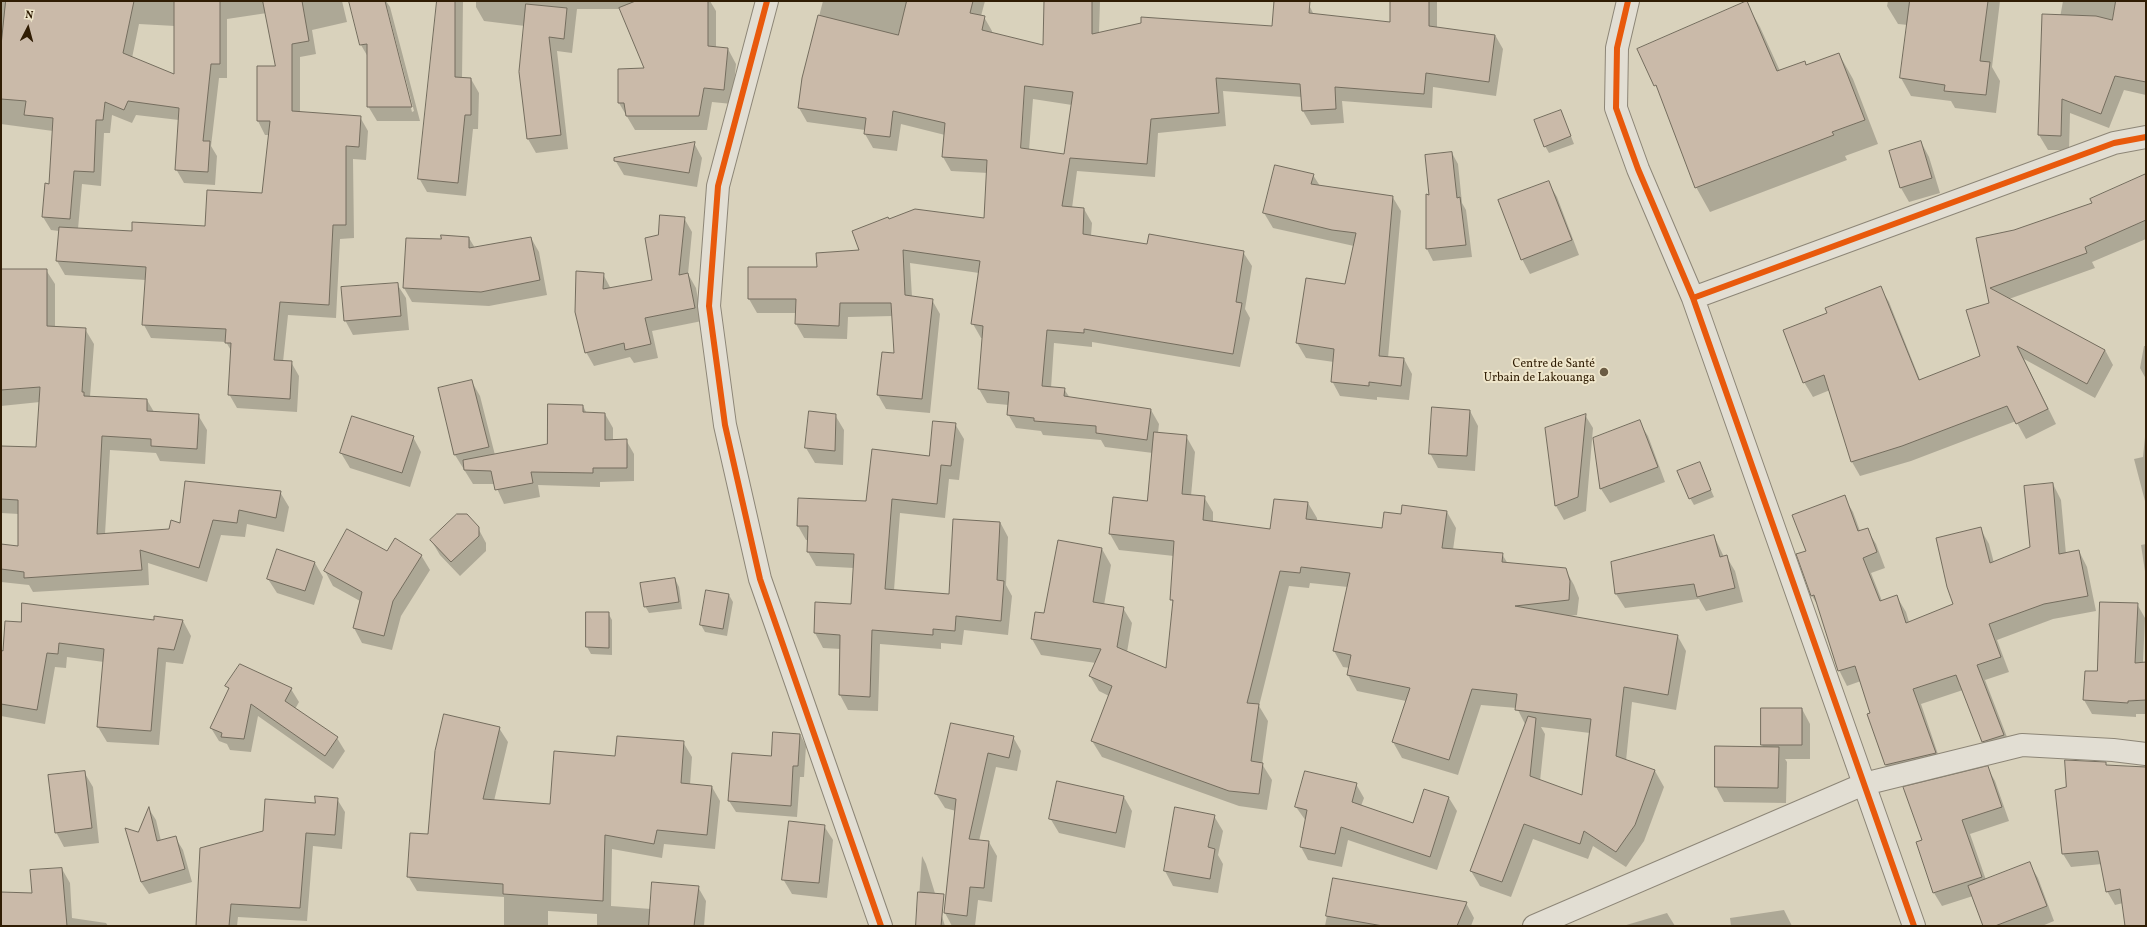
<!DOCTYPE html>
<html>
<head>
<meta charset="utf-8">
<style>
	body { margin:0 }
	#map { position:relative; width:2147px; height:927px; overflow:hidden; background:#d9d2bc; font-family:Vollkorn,serif }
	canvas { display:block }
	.frame { position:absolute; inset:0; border:2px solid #301d04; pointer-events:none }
	.north { position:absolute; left:8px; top:8px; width:40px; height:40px; -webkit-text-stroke:3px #efe6cb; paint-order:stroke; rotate:6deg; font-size:11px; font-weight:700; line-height:16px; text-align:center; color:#301d04 }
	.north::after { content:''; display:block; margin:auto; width:14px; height:18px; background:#301d04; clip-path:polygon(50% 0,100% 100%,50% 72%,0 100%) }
</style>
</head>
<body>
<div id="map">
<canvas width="2147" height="927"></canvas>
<div class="frame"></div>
<div class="north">N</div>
</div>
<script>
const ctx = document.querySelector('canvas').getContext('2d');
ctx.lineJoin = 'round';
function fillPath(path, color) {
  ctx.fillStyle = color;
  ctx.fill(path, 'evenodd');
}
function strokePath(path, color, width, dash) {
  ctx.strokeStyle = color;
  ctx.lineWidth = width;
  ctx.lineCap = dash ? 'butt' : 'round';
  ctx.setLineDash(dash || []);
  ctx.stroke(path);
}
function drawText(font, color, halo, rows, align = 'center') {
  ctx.font = font + ' Vollkorn,serif';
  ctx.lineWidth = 4;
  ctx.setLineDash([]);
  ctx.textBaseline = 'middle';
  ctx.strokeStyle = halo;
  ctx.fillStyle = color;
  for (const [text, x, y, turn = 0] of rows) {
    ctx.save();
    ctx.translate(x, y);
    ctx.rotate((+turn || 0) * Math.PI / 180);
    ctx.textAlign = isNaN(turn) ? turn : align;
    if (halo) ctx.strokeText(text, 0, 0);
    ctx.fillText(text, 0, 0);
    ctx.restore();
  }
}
const shadow = new Path2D(`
	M1,1H342L347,22L312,30L316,54L300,57V113L360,117L368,131L366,160L353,159L354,238L340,239L336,318L288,315L283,362H291L299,376L297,412L237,408L229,394L232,352L226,342L151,338L144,325L146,280L65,275L57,261L59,231L51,230L43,217L50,185L53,131L1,124ZM267,13L276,67H258V121L265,135H269L263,194L206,227L133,232L78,229L82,184L101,186L104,133H110L112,115L132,123L136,115L179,120L176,169L184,183L215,185L217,156L211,146L219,78H227V19ZM139,24L175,26V75L132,58Z
	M350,1H386L390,7L420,121H377L368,106V57L361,45ZM385,7H387L414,111L412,112Z
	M438,1H463L462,79H471L479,93L478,129H473L466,196L427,192L419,178Z
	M476,1H710L716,11V48L728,49L736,64L732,104L712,102L707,130H635L619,103L646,69L621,9H577L572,53L557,51L568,149L536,153L528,139L525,26L484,21L476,7Z
	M823,1H985L981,16L984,17L992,31V34L1044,46L1045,1H1100L1099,33L1273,28L1309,5L1314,15L1391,23V1H1437V28L1495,35L1503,49L1496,96L1433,87L1432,108L1342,101L1344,123L1311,125L1303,111L1302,97L1223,91L1226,126L1158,133L1155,177L1077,171L1072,208L1084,209L1092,223L1091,236L1148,245L1243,252L1252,266L1245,309L1250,318L1240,367L1092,342V347L1054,343L1051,388L1064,389L1070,398L1151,410L1159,424L1158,433L1186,436L1195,452L1191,496L1204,497L1213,512V522L1271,530L1308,503L1317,518V521L1383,529L1402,515L1447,512L1456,528L1453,550L1502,554L1508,564L1565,569L1574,585L1579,598L1577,615L1569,616L1677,635L1686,651L1676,710L1632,702L1626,761L1655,771L1664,787L1644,841L1626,867L1593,846L1588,859L1533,839L1511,897L1480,886L1471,871L1526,726L1517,708L1481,705L1458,775L1402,758L1393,742L1406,701L1357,691L1348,675L1350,668L1343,667L1334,651L1348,587L1310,583L1309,588L1289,586L1259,706L1268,721L1262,764L1272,780L1267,810L1239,806L1102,757L1092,741L1109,696L1099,691L1090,676L1096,663L1041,655L1032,639L1045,614L1102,549L1111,565L1104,605L1123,608L1132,623L1127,652L1166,670L1174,604L1171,599L1174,556L1119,550L1110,534L1114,498L1148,502L1153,453L1105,447L1101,440L1043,435L1041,431L1016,428L1008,414L1009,405L987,403L979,389L983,338H981L973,324L979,273L910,263L912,297L932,300L940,314L930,413L886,409L878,395L895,354L893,316L848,317L847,339L804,338L796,324L797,313H757L749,299L860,251L889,220H984L988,173L951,171L943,157L945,135L901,124L897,151L873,148L865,134V130L807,122L799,108L803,78ZM1033,99L1072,105L1065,155L1029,150ZM1541,727L1590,733L1583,796L1540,781L1545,734Z
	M1888,1H2000L1992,67L2000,81L1996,113L1955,108L1951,101L1911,96L1901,78L1908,25L1898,24L1887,6Z
	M2063,1H2146V95L2124,90L2109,128L2070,113L2069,150H2048L2039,135Z
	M1746,2L1760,27L1780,71L1805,62L1807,66L1839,54L1853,79L1878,144L1845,156L1847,160L1710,212L1696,187L1662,98L1639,49Z
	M1561,111L1574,144L1549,153L1545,146Z
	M1921,142L1929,157L1940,193L1909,202L1901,188Z
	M694,143L702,158L697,187L624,175L615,160Z
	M1452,153L1458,164L1462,203L1466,210L1472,257L1433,261L1427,249V195L1430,196Z
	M1313,175L1320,186L1392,196L1401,211L1388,358L1404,359L1412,374L1409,400L1377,397V400L1340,396L1332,381L1334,362L1306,358L1297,343L1306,279L1346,285L1354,246L1273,228L1264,213Z
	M2146,179V239L2092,262L2095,268L2009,299L2105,350L2113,365L2095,398L2024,359L2056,424L2026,439L2016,421L1911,461L1860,476L1852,462L1830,390L1813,397L1804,382L1829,313L1880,287L1889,302L1920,380L1981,357L1990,304L1978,239L2014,231L2093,203Z
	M1548,182L1557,197L1579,255L1530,274L1522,259Z
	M684,218L692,232L688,274L696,288L702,321L652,331L658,358L634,363L630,357L594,366L586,352L603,274L611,289L653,281L659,236Z
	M469,238L475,248L531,238L539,252L547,295L489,306L412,302L404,288L442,240Z
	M46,270L55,284V327L85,329L94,344L90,397L147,400L154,412L198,415L207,430L205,464L160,461L156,453L110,450L105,534L169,530L181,525L280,492L289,507L284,532L247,524L245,537L221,535L207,582L148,563L149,585L33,592L29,585L1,582V545L19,547V514L1,513V446L37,448L40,402L1,406V284Z
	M397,284L406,298L409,330L353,335L345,320Z
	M2144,346H2146V379L2140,368Z
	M472,382L480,396L495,455L548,444L583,406L587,414H605L613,428V441L626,440L634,454V481L600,482V487L538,485L540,497L504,504L495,484H473L455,455L439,389Z
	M1470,411L1478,426L1475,471L1438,468L1430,453Z
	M810,412L835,415L844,430L843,465L815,463L806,448Z
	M1585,415L1593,428L1586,511L1564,520L1556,506L1546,429Z
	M1639,422L1648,436L1665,482L1610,503L1601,489L1594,439Z
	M955,424L964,439L959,480L949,479L945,518L900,513L894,590L950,595L1000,522L1008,537L1006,585L1012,596L1008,635L964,630L962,645L941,643V649L880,644L878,711L848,710L840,695L841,649L823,648L815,633L852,605L854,568L816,566L808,552V540H806L798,526L867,502L930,457Z
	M2146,427V505L2134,459L2143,457Z
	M413,437L421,452L410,487L350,468L341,453Z
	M1699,463L1714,497L1694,505L1690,498Z
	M2053,484L2061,500L2066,554L2079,551L2087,567L2096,611L2053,619L1997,640L2009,672L1985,680L2012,750L1992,757L1983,741L1963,690L1921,704L1943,769L1894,780L1886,765L1868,714L1871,713L1861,681L1847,686L1839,670L1820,609L1812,596L1798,555L1808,551L1844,497L1853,512L1860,531L1867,529L1876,544L1885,568L1871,573L1882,601L1897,597L1906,612L1909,622L1955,605L1980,528L1989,544L1994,563L2031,548Z
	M478,528L486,543V551L460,576L440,555L431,540Z
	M1714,536L1724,557L1726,556L1735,571L1743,602L1706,611L1699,599L1625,608L1616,594Z
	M2146,544V578L2141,545Z
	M387,553L421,555L430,570L401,616L392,650L362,643L354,628L360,601L333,586L325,571Z
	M315,563L323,577L314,605L277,593L268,579Z
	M675,579L679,587L682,609L649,613L645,606Z
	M729,595L733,602L727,636L705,632L701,625Z
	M2137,604L2145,618L2143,663H2146V714H2136V717L2092,714L2084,700L2086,672H2098Z
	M608,613L612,620V655L591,654L587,647Z
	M155,617L183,621L191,636L183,664L166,662L159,745L107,742L98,727L104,662L67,657L66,668L55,667L45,724L1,716V652L155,622Z
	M227,686L291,689L299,702L295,709L337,738L345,751L333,769L258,716L251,752L230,750L227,744L219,741L211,728L229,690Z
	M1802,709L1810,724V759H1785L1787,762L1786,803L1724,802L1716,787V747L1764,748L1762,745Z
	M952,724L1013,737L1021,751L1017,771L996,767L979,841L989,842L997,856L992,902L978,900L975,926H952L945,913L956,811L945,808L936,794Z
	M499,728L508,742L494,801L551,805L616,757L683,742L692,757L690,785L712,787L720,801L715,849L664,844L662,858L612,849L611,906L651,909L698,887L706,901L704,926H597V914L548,911V926H504V897L417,891L408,876L429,836Z
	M800,734L806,746L804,777H800L797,817L736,812L729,801L772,757Z
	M2105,763L2107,766L2146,768V926H2126L2123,903L2115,905L2107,891L2102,864L2071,867L2063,854L2067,788Z
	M1987,767L1995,781L2009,821L1970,834L1986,880L2029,863L2038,878L2054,921L2042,926H1984L1973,896L1942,906L1934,893L1923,840Z
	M84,772L93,787L99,843L64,847L56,832Z
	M1356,784L1364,798L1361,806L1414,824L1449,798L1457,811L1437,870L1348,840L1342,867L1308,860L1301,847L1306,821L1296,807Z
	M1124,797L1132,811L1125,848L1059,833L1050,818Z
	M337,799L345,812L342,849L313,846L307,921L238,917L237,926H197L264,832L315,804Z
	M1175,808L1214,816L1223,831L1218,855L1223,864L1218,893L1173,886L1165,871Z
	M149,809L156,820L161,841L175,837L183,850L192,882L149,894L141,882L139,833Z
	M824,826L833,840L827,898L792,894L783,879Z
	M922,856L926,864L945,926H917Z
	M62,869L70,883L72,918L106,923L108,926H1V893L33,895Z
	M1334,879L1466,903L1474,918L1471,926H1325Z
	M1784,910L1792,926H1731L1730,918Z
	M1667,913L1675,926H1623Z`);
const building = new Path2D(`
	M6,1H134L123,53L174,74V1H220V64H211L203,141H210L208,172L175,170L179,108L128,101L124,110L105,102L103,120H96L94,172L74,171L70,219L42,217L45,183L49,184L53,118L24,115L26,101L1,99V46Z
	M263,1H302L309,41L292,44V111L361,116L359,147L346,146V225H333L329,305L280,302L274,360L292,361L290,399L228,395L231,343H225L226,329L142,325L146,267L56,261L59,227L132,231V222L205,226L207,190L262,193L270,121H257V66H275Z
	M349,1H385L412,107H367V44L360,45Z
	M437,1H455V77L471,78V115H465L458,183L418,179Z
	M636,1H708V46L728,48L724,90L704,88L699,116H626L624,103H618V69L644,68L619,8Z
	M907,1H973L970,13L985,16L982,30L1043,45L1044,1H1092V34L1141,23V17L1272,26L1274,1H1310L1309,13L1390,22V1H1429V26L1495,35L1489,82L1426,73L1424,94L1335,87L1336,109L1302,111L1300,84L1216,78L1219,113L1151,119L1147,164L1070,158L1062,206L1084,208L1083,234L1147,244L1149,234L1244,251L1236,302L1242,303L1233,354L1084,329V333L1047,330L1042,386L1065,388L1064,396L1151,409L1147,440L1096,433V426L1034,421V418L1007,415L1009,392L978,389L983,326L971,324L980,261L903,250L905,295L933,299L922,399L877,395L882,352L894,353L891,303H840L839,326L795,324L796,299H748V267H817L816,253L859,250L852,231L888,217L889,219L915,209L984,218L987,160L942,157L945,123L893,111L890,137L864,134L866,118L798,108L802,78L818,15L898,35ZM1025,86L1073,92L1064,154L1021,148Z
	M1747,1L1777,71L1805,61L1806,65L1839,53L1865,120L1832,132L1834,135L1695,188L1656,85L1654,86L1637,49Z
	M1910,1H1988L1980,61L1990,62L1986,95L1944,91L1945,85L1900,78Z
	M2116,1H2146V82L2115,76L2101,114L2062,99L2061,136L2038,135L2042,14L2096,16L2112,20Z
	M526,4L567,8L564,39L549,37L561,135L527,139L519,72Z
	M1561,110L1571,136L1544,147L1534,120Z
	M1921,141L1932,178L1900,188L1889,151Z
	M695,142L689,173L614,161V158Z
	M1452,152L1457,198L1460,197L1466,245L1426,249V194L1429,195L1425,155Z
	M1275,165L1314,174L1311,184L1393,196L1379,356L1404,358L1401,386L1369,382V386L1331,382L1334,349L1296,343L1306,278L1345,284L1356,233L1332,230L1263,213Z
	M2146,174V220L2085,247L2087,253L1990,288L2105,350L2087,384L2017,346L2048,409L2016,424L2007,406L1902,446L1851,462L1824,375L1803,383L1783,330L1827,313L1825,308L1881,286L1919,380L1980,356L1966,310L1989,303L1976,238L2014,230L2092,203L2090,199Z
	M1549,181L1572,240L1521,260L1498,200Z
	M660,215L685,217L679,275L688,273L695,308L645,318L651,344L625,350L624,343L585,353L575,312L576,271L604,273L603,289L652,280L645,238L658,235Z
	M441,235L469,237V248L531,237L540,280L481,292L403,288L406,238L441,239Z
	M1,269H47V326L86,328L82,392H84V396L147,399V411L199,414L197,449L151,446V439L102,436L97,534L169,529L171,520L180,523L185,481L281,491L276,518L239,510L237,523L213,520L199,568L140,550L142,570L24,578V572L1,569V544L18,546V500L1,499V446L36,447L40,387L1,390Z
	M398,283L401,316L344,321L341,287Z
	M472,380L489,447L454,455L438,388Z
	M548,404L583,405V412L605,413V440L627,439V468H593V473L531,472L533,483L495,490L491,471L464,470L463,460L547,444Z
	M1432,407L1470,410L1467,456L1429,454Z
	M809,411L836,414L835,451L805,448Z
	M1586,414L1578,497L1555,506L1545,428Z
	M352,416L414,436L402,473L340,453Z
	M1640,420L1658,467L1600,489L1593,438Z
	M933,421L956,423L951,466L941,465L937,504L892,499L885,589L949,594L953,519L1000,522L997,580L1004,581L1001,621L956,616L955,631L933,629V635L872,630L870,697L839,695L840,635L814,633L815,602L851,604L854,554L807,552L808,526H797L798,498L866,501L872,449L929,456Z
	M1154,432L1187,435L1182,494L1205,496L1203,520L1270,529L1274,499L1308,502L1306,519L1382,528L1384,512L1401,514L1402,505L1447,511L1442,548L1503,553L1502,562L1566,568L1570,581L1569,600L1515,606L1678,635L1668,695L1624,687L1616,756L1655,770L1635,825L1616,852L1584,831L1580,844L1524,824L1502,882L1470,871L1528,716L1536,718L1530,776L1582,795L1591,719L1515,710L1517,694L1472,689L1449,760L1392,742L1410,688L1347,675L1351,655L1333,651L1350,573L1301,567L1300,573L1280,571L1247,703L1259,704L1251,761L1263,763L1259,794L1229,791L1091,741L1112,686L1089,676L1101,649L1031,639L1035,612L1044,613L1058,540L1102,548L1093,602L1124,607L1117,647L1166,668L1173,600H1170L1174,541L1109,534L1113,497L1147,501Z
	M1700,462L1711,490L1689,499L1677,471Z
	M2053,483L2059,554L2079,550L2088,596L2044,604L1989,624L2001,657L1977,665L2004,735L1982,742L1956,675L1913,689L1936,753L1885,765L1867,714L1870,713L1855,666L1838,671L1814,595L1811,596L1796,554L1806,551L1792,515L1845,495L1858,531L1868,528L1877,552L1863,558L1880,601L1897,595L1906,623L1953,604L1947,587L1936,538L1981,527L1990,563L2030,547L2024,486Z
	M457,514H467L479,527V536L451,562L430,540Z
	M347,529L387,551L395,538L422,555L393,601L384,636L353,628L362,592L324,571Z
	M1714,535L1720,557L1727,555L1735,588L1697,597L1694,584L1615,594L1611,562Z
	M277,549L315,562L305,591L267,579Z
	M675,578L679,602L644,607L640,583Z
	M706,590L729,594L723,629L700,625Z
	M2100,602L2138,603L2135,663L2146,662V700L2128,701V703L2083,700L2085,671H2097Z
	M22,603L154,620V616L183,620L174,650L158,648L151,731L97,727L104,649L59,643L58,654L47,653L37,710L1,704V650L3,651L5,621L21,622Z
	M586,612H609V648L586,647Z
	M240,664L292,688L285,701L338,737L325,756L251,704L244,739L221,737L222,733L210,728L229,688L225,686Z
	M1761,708H1802V745H1761Z
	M444,714L500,727L483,799L550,804L554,751L615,756L617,736L684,741L681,783L712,786L707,835L657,830L654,844L605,835L603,901L503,894V884L407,877L410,833L428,834L435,751Z
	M951,723L1014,736L1009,758L988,753L969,839L989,841L984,888L970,887L967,916L944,913L956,799L935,794Z
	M773,732L800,734L798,766H793L791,806L728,801L732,753L771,756Z
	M1715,746L1779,747L1778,788L1715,787Z
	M2065,760L2106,762V765L2146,767V926H2125L2120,889L2106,892L2098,851L2062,854L2055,790L2066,787Z
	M1988,766L2002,807L1962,820L1982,877L1933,893L1916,842L1922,840L1903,787Z
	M85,771L92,828L55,833L48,775Z
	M1305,771L1357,783L1352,802L1413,823L1424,789L1449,797L1430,857L1341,827L1335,854L1300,847L1307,810L1295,807Z
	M1057,781L1124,796L1116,833L1049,819Z
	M315,796L338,798L335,835L306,833L300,908L231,904L229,926H196L200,848L263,831L265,799L315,803Z
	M149,807L157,841L176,836L185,869L141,882L125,828L138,832Z
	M1175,807L1215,815L1208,847L1215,849L1210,879L1164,871Z
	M789,821L825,825L819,883L782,880Z
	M2030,862L2047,906L1995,926H1983L1968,886Z
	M62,868L67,926H1V892L32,893L30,870Z
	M1333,878L1467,902L1457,926H1383L1326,916Z
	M652,882L699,886L694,926H649Z
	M918,892L944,894L941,926H916Z`);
const street = new Path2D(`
	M767,1L718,186L709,306L725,425L760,579L881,926
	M1628,1L1617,48L1616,108L1638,169L1693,298L1914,926
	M1693,298L2114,143L2146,137
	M1534,926L1864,784L2022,745L2113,750L2146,754`);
const cycleway = new Path2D(`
	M767,1L718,186L709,306L725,425L760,579L881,926
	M1628,1L1617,48L1616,108L1638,169L1693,298L1914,926
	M1693,298L2114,143L2146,137`);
const markers = [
	[1604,372,5,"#6b5c44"]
];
const poiNames = [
	["Centre de Santé",1595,365],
	["Urbain de Lakouanga",1595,379]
];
fillPath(shadow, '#0003');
fillPath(building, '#cabaa9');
strokePath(building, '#746d5e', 1);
strokePath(street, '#8d8677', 24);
strokePath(street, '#e2ded3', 22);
strokePath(cycleway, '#e8590c', 6);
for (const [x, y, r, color] of markers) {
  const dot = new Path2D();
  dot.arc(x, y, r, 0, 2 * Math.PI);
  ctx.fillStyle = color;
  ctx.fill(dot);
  strokePath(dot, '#efe6cb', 1.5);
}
drawText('12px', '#301d04', '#efe6cb', poiNames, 'right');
</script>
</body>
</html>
